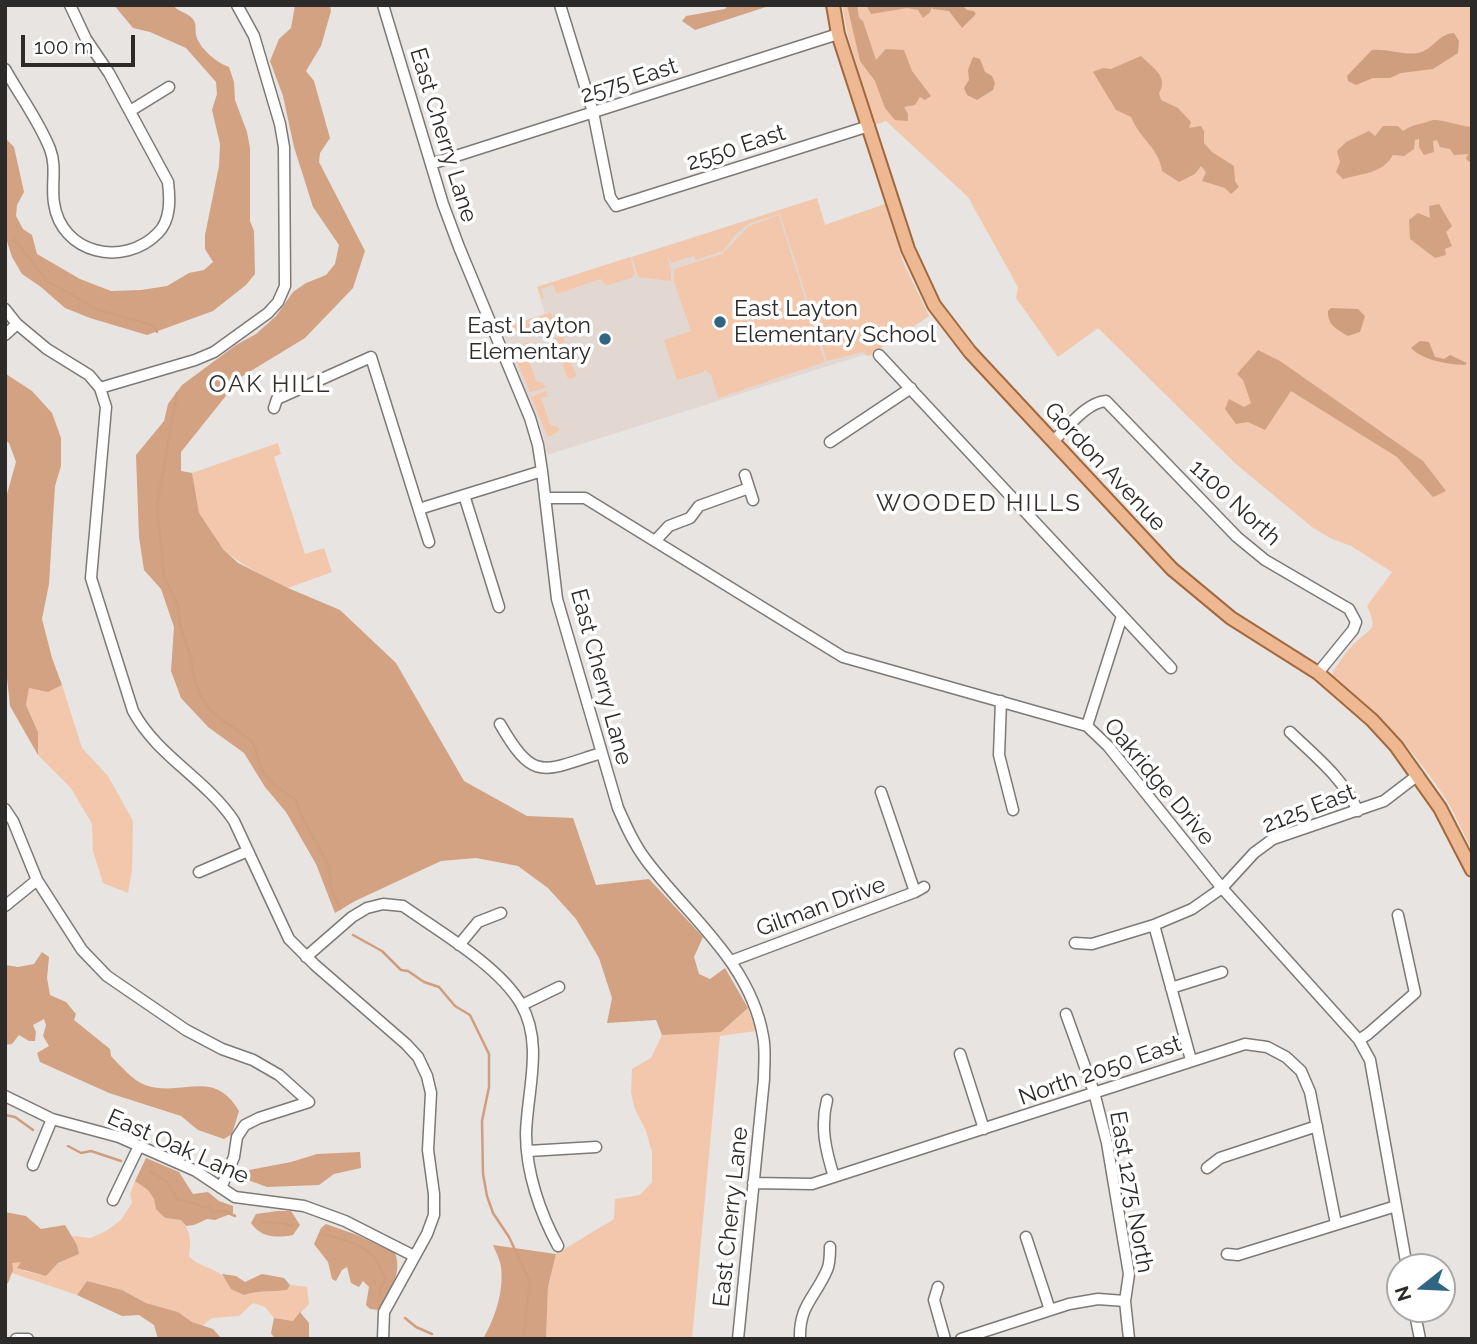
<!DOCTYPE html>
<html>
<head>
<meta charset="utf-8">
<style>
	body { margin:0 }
	#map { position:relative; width:1477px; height:1344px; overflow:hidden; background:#e8e4e1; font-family:Raleway,sans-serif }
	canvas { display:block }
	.frame { position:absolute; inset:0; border:7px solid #2c2b29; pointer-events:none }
	.north { position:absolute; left:1386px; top:1253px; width:70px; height:70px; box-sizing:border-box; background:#fff; border:2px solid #abaaa9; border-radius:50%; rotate:252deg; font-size:19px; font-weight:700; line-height:28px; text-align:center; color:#2c2b29 }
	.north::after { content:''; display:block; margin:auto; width:24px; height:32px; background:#316682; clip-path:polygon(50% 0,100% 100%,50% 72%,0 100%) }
	.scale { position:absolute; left:21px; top:35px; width:114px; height:32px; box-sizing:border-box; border:4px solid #2c2b29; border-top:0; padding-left:9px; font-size:21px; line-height:24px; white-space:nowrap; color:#2c2b29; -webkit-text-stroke:5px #fff; paint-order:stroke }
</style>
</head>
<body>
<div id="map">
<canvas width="1477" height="1344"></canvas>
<div class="frame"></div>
<div class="north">N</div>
<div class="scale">100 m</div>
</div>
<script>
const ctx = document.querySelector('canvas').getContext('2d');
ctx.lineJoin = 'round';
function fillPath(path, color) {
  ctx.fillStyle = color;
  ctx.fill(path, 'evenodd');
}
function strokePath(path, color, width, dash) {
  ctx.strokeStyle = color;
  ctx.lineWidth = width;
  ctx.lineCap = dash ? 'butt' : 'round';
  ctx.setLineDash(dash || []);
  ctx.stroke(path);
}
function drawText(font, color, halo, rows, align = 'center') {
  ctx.font = font + ' Raleway,sans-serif';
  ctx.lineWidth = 7;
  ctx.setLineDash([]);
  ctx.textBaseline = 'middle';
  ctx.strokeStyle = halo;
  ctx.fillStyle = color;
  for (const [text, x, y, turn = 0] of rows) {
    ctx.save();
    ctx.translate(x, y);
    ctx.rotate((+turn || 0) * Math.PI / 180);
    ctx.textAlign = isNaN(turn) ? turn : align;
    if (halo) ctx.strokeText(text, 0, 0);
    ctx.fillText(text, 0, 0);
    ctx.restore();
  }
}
const built = new Path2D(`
	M817,198L825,225L885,204L903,262L929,316L869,356L863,355L547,455L543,435L501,328L545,314L537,287Z`);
const green = new Path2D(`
	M842,5H848L860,61L851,5H1472V850C1463,833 1456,816 1447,801C1417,753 1377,711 1333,676V671C1340,662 1346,651 1355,643C1370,628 1379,631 1367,606L1392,572L1351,546L1330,538L1312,527L1236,464L1098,328L1058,357L1016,298L1018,287L968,197L886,121L875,125L848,36Z
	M817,198L825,225L885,204L903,262L929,316L869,356L862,352L827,361L780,214L750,223L737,233L723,251L696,260L694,256L671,263L667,254L671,270V281L638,277L632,257Z
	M779,215L825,362L718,398L711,375L704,369V372L677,380L664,340L691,331L674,282V269L722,254L749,226Z
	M630,257L635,273L633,277L606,286L601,279L557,294L553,285L541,289L544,298L542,299L537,287Z
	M549,313L557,317L560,332L550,335L534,329L506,335L503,327Z
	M561,336L563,337L576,376L571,379L567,377L553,339Z
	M529,342L532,348L525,349L536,381L543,383L545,388L530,392L513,352V347Z
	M546,391L548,397H541L550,425L558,427L559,431L548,437L531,397Z
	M278,443L281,454L274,457L305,554L324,548L332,572L288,588C252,570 213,553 198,511C194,500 194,486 192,473Z
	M62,685L82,748L108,776L133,821L132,871L128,893L103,883L93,851L92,824L71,788L38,755V732L26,705L29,688L48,691Z
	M748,1008L756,1031L720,1036L692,1339H546L548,1287L556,1254L614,1219L615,1199L640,1195L652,1182V1152L646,1131L635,1109L631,1093L632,1069L651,1058L662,1035L721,1032Z
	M135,1181L148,1189L164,1218L181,1220C191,1232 191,1241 189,1256C198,1267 213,1267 223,1276C232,1285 231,1288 244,1295C259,1290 271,1292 287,1290L290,1285L307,1287L309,1304L293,1321L274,1318L265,1307L253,1303L239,1316L212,1318L202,1326L192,1322L178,1312L146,1303L122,1290L87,1281L77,1295L12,1273L11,1263L23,1261L24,1271L46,1276L58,1263L79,1254L72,1236L91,1238L106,1231L121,1220L132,1203L130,1194Z`);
const forest = new Path2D(`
	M114,5H173C178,12 186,12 192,18C197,23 195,29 196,35C199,48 217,63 229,67L234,82L235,100L247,132L250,148V221L254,231L255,274L246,285L213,311L147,335L90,318L65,308L41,287L22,274L12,257L5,235V138L14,147L24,192L17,205L16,216L23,229L32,235L37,254L80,279L111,291L141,290L167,286L189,273L204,270L213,262L205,249V235L219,166L220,144L212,110L217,94L216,82L186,48L150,32L133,28Z
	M295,5H330L331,11L321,46L306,71L314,81L330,138L320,153L319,162L365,251L353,288L305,338L241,377L181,452V471L192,473L199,513L223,549L238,563L288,588L340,610L396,663L464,781L527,816L573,818L596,885L649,879L703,937L694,957L699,974L710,979L725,968L748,1008L721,1032L662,1035L656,1020L607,1023L612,998L599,958L576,919L548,888L518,866L476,858L441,861L355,901L335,913L316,864L286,812L265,787L244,753L208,727L181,698L171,671L174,627L161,589L144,570L139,537L136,455L164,421L168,404L182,385L236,345L256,334L276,316L293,292L306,283L326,275L335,264L339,245L313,207L294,147L283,96L270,61L279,39L291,28Z
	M728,5H772L695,30L682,21L686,16L725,9Z
	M847,5H857L859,18L863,21L876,60L886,49L904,50L912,71L931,96L925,100L920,97L915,105L904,107L908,114V121L895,120L885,108L875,81L860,61Z
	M866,5H932C932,12 928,14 923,18L918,10L907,8L871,14Z
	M1141,56C1153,68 1169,77 1159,93L1161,100L1178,108L1191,122L1189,128L1201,126L1204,131V143L1212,152L1234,166L1235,181L1239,187L1231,194L1225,188L1202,181L1206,172L1201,166L1195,174L1179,182L1162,171C1159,148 1140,139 1131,117L1116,110L1093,72L1103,68L1111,69Z
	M1433,120C1447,120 1458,126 1472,127V164L1466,159L1468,154L1454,155L1450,149L1440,147L1437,140L1433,141L1434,152L1424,155L1419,147V139L1415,140L1414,149L1404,156L1393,155C1382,174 1363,173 1343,179L1336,172L1340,162L1337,151L1346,142L1369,131L1375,136L1383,126H1398L1403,131C1413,124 1422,124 1433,120Z
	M1439,204L1452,226L1446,232L1452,246L1445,249L1446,255L1435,258L1410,239L1409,220L1418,213L1430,218L1429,206Z
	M1258,350L1280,361L1423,461L1446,491L1433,497L1397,457L1291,391L1265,430L1248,422L1236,424L1225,409L1229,399L1244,407L1251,403L1243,380L1237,374Z
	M6,374L32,391L52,413L61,438V466L55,486L49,584L42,619L52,658L62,685L48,692L29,688L26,705L38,732V755L10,706L5,659V501L16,462L9,443L5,440Z
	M42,952L49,957L47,978L50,995L66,1002L76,1014L74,1020L110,1049L111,1056C120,1065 132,1080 145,1085C183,1098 213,1067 239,1111L232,1134L224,1139L198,1130L181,1116L109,1093L40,1062L37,1053L49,1046L43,1036L46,1025L44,1019L33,1025L36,1032L35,1041H29L19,1035L12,1044L5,1045V965L18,967L34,964Z
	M360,1152L361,1168L334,1174L319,1185L267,1187L248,1180L249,1170L291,1162L317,1154Z
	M146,1158L179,1172L193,1194L208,1192L219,1201L233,1206V1213L215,1220L207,1219L194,1225L186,1226L181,1220L165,1218L156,1209L154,1199L148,1190L135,1181Z
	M278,1211H291L300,1225L293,1235C277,1238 261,1238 251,1223L256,1214Z
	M5,1212L26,1216L41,1229L65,1225L77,1245L79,1254L58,1263L46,1276L17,1268L21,1262L12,1263L13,1270L8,1283L5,1284Z
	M326,1224L357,1235L395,1253C403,1274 389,1292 378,1310L370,1309L366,1305L369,1287L363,1281L359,1287L351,1283L347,1267L342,1270L336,1281L332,1279L328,1262L314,1244L321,1228Z
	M493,1245L556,1254L548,1287L546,1339H483C495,1318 504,1292 501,1267C500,1260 496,1252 493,1245Z
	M222,1274L236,1276L245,1282L262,1274L284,1278L290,1285L287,1290C271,1292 259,1290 244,1295L231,1289Z
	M87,1281L122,1290L146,1303L178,1312L192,1322L213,1329L222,1339H158L154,1325L139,1315L122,1316L77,1295Z
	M300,1312L309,1323V1339H275L271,1333L274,1318L293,1321Z`);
const water = new Path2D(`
	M941,5H962L967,10L974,11L976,14L962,28L949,11L933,9L932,7Z
	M1454,33L1459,41L1458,53L1433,69L1401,73L1390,78H1373L1356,85L1348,81L1347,76L1372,50C1388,48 1407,57 1421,52C1434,48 1440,33 1454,33Z
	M973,57L980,59L985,72L992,76L995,83L993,90L977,100L967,95L964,88L969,80L968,70Z
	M1331,308L1358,309L1365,316L1360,332L1348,336C1338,330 1327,325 1328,311Z
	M1420,341L1429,342L1435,357L1444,359L1450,355L1467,363L1465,365C1447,364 1424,361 1411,348Z`);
const stream = new Path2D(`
	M14,239L47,281L98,310L153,325L157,332
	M177,393L157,506L164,577L178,605L180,625L191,659L194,678L201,697L213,713L253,742L262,771L274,785L296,800L301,815L328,864L332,890L340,909
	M353,935L382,951L401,970L408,971L424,982L439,987L455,1006L470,1015L489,1054V1087L482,1121L483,1174L487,1196L493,1213L509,1237L530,1282L523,1339
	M5,1115L15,1117L33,1130
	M68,1146L81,1153L91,1151L121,1161
	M151,1172C169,1181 168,1184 178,1200C191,1200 199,1208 209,1207L213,1212L224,1211L235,1216
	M262,1222L282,1223L292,1226
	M321,1234C341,1239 371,1245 379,1265C381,1271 385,1273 385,1280L380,1288V1296
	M405,1318L416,1327L432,1334`);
const minor = new Path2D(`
	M383,5L443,204L459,247L530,418L538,445L542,471L557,599L618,808C626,826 634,844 646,860C688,916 750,962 763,1036C766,1050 764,1065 764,1079L738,1339
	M560,5L593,112L610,197L616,206L869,126
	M5,69C20,96 39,121 50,149C57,167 51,185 54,203C61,254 124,268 158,233C171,220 170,199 168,182L109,73L86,39L70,5
	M130,111L169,87
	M431,164L838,34
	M5,309L17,324L47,349L89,375L100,388L106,407L91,578L133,711C157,756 206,779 234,821L289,939L315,965L406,1044L418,1057L427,1076L431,1093L428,1150L434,1194V1215L427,1234L384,1312L383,1339
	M5,335L17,324
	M879,355L1171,668
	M100,388L195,360L214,352L268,313L278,302L285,286L284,147L280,124L254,36L237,5
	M274,408L277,399L371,357L429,542
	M1053,441C1068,428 1085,403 1106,401L1237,537L1265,560L1349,609L1356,622L1353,630L1318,673
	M830,442L911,388
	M745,475L753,500
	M464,495L499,607
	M545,498H585L843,657L1087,726L1108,746L1222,888L1359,1040L1370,1060L1407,1267
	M419,509L542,471
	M655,541L669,526L690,518L699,506L749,488
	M1001,701L999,755L1013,810
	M500,724C534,783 543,771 601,753
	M1087,726L1122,616
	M1290,732C1316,757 1343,778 1358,811
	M881,792L915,892
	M5,809L13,821L37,880L82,950L107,976L186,1030L222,1049L253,1060L279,1075L309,1102L259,1118L245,1125L237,1137L234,1157L221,1188
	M199,872L248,851
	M5,906L37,880
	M1154,925L1191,1060
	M1075,943L1092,944L1154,925L1192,909L1222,888L1254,853L1273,839L1384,801L1418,775
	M459,945L478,922L501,913
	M306,957L352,917L367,908L383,904L403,906C440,932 499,966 521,1004C544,1044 527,1091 526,1134C526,1172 540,1213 558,1246
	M731,961L915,892L924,887
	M1171,988L1222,972
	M522,1005L559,987
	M1066,1014L1094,1092L1107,1143L1129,1274L1125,1301L1129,1339
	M1359,1040L1368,1034L1415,993L1398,915
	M960,1054L984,1129
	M5,1096L52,1119L119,1137L196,1171L235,1197L304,1206L345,1221L414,1256
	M827,1100C820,1128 826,1151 834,1177
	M528,1151L596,1147
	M33,1165L52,1119
	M1207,1168L1220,1158L1317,1126
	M753,1183L812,1184L1245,1044L1267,1047L1286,1057L1301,1071L1310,1092L1336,1224
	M113,1200L139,1146
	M1026,1237L1050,1310
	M1227,1254L1238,1255L1396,1206
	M938,1287L934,1300L945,1339
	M1414,1309L1420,1339
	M16,1339H28
	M800,1339C799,1305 815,1298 827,1270C830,1264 830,1255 830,1247
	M961,1339L1069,1304L1098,1299L1125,1301`);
const major = new Path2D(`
	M833,5L838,34L908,249L934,305L970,352L1172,569L1231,618L1318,673L1372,720L1396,746L1440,808L1472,870`);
const markers = [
	[720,322,7,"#316682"],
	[605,339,7,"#316682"]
];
const streetNames = [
	["2575 East",629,81,-18],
	["East Cherry Lane",443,135,73],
	["2550 East",736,148,-18],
	["Gordon Avenue",1105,467,47],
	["1100 North",1235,503,43],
	["East Cherry Lane",601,677,75],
	["Oakridge Drive",1159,782,50],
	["2125 East",1309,809,-21],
	["Gilman Drive",821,907,-20],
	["North 2050 East",1100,1071,-19],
	["East Oak Lane",178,1147,24],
	["East 1275 North",1131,1192,80],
	["East Cherry Lane",731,1217,-84]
];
const poiNames = [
	["East Layton",734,309],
	["Elementary School",734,335],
	["East Layton",591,326,"right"],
	["Elementary",591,352,"right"]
];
const neighbourhoodNames = [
	["OAK HILL",270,385],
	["WOODED HILLS",979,504]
];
fillPath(built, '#e3d8d1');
fillPath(green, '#f2c7ac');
fillPath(forest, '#d2a282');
fillPath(water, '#cf9e7e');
strokePath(stream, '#cf9e7e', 2.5);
strokePath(minor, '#7d7976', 13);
strokePath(major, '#a2693e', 16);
strokePath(minor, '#fff', 10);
strokePath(major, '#eeb992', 12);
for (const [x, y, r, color] of markers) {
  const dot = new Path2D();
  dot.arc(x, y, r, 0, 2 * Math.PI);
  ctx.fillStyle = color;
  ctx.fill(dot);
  strokePath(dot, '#fff', 2.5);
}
drawText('23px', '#2c2b29', '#fff', streetNames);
drawText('23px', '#2c2b29', '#fff', poiNames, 'left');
ctx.letterSpacing = '2px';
drawText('24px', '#322f2c', '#fff', neighbourhoodNames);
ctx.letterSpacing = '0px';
</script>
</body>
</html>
